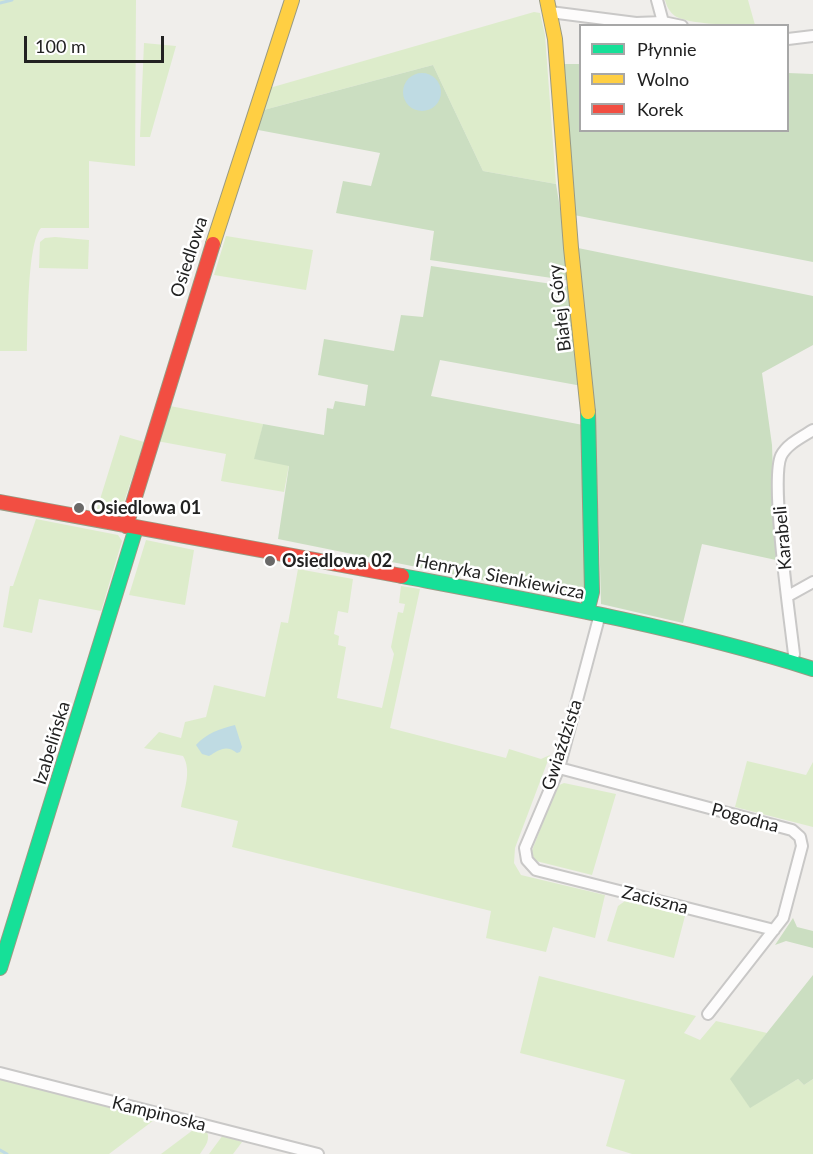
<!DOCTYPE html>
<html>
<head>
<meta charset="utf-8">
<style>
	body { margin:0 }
	#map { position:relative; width:813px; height:1154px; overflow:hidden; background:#f0eeeb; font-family:Lato,sans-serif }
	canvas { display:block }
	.legend { position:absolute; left:579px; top:24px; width:210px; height:108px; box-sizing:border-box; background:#fff; border:2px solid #a7a7a7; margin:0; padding:8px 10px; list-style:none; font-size:18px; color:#222 }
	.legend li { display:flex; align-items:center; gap:12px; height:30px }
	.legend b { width:30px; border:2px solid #a7a7a7 }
	.scale { position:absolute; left:24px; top:36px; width:140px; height:27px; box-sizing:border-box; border:3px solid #222; border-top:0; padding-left:8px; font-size:18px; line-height:21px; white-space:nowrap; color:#222; -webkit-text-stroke:4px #fff; paint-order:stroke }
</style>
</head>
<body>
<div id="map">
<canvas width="813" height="1154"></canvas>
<ul class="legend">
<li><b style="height:8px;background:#16e098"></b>Płynnie</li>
<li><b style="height:8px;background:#ffcf43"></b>Wolno</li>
<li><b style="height:8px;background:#f24e42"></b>Korek</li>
</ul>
<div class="scale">100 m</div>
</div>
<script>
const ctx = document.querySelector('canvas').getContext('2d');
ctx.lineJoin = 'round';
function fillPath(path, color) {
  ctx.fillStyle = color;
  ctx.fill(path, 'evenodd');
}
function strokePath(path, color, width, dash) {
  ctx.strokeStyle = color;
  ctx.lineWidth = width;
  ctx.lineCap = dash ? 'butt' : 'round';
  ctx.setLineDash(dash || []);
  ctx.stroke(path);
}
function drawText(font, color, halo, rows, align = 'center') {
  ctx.font = font + ' Lato,sans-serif';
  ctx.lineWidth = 5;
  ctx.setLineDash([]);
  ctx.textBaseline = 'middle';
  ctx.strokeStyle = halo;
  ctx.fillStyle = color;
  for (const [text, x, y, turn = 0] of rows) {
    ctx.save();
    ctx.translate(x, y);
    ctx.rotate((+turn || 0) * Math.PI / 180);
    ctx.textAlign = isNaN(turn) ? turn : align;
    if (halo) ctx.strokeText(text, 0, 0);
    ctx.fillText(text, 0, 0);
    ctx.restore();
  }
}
const grass = new Path2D(`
	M0,0H136L135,166L89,161V228H41C27,243 28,327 27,351H0Z
	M665,0H748L755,25C739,26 686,24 675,16C669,11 667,7 665,0Z
	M534,12L540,13L545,35L556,184L483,171L433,65L260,111L266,89Z
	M144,43L176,46L150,137H140Z
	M226,236L313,250L306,290L214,275Z
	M55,237L89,240L88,269L39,268L40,242L45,238Z
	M170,406L263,424L255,459L289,465L284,492L221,481L226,454L157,441Z
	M120,435L144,442L120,514L97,509Z
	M36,519L118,535L122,541L101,611L39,599L32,633L3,627L10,586H13Z
	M146,540L194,550L185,605L129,595Z
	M298,569L353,579L348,613L338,611L334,634L339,636L338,645L346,647L337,698L382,708L394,654L391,647L398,612L403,613L405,604L399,603L401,586L420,589L390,728L506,758L509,749L541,759L550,755L515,848L514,863L521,875L605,895L595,938L553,927L546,952L486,938L491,911L232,847L238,821L181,807C184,790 192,771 183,756L144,748L159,732L181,738L185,722L206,717L214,685L265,697L281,622L288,623Z
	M747,761L806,775L813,762V827L735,807Z
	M564,783L616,794L592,875L536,861L531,853L557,786Z
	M625,901L685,916L674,958L607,941L618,906Z
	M539,976L696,1016L684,1033L700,1040L716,1021L767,1033L731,1079L750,1107L798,1079L804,1085L813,1079V1154H632L606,1146L625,1080L520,1053Z
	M0,1076L158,1117L109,1154H0Z
	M197,1127L206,1129C211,1140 206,1145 200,1154H161Z
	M223,1135L242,1142L233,1154H209Z`);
const forest = new Path2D(`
	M564,64H580V130H788V73L813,74V262L574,215Z
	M433,65L483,171L556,184L572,281L430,260L434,231L336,213L343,181L371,186L380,153L253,129L260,111Z
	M578,248L813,296V345L762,373L772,445L776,560L702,544L683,623L601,604C599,485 590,367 578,248Z
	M431,266L572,287L582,386L440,360L431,396L583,425L585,446H581C583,480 597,575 580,600L278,539L289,466L254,459L263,424L324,435L327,408L333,409L335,401L365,406L368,385L318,375L324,339L394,351L401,315L423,317Z
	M793,918L797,927L813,931V948L786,941L775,945Z
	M813,975V1079L804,1085L798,1079L750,1108L730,1079Z`);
const water = new Path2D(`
	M403 92a19 19 0 1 1 38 0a19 19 0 1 1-38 0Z
	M235,725L242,747L240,752L237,753C226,744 219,750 209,756L202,754L196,745C207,733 219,729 235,725Z`);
const stream = new Path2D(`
	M0,3L12,0
	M0,1150L7,1154`);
const street = new Path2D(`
	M657,0L663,22
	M550,12L636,23L663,22L682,26
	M788,39L813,36
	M788,596L813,582
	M600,614L559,768L525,848L527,860L536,870L774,930
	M792,662L794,654C790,619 770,481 781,456C787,444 802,437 813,430
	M559,768L792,830L800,837L802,846L783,918L708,1014
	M0,1073L318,1154`);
const fast = new Path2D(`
	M402,576C540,602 679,627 813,669
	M587,612L592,592L588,412
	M0,968L136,528`);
const slow = new Path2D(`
	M547,0L555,39L571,248L588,412
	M213,244L292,0`);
const jam = new Path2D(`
	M0,502L402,576
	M126,526L213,244`);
const markers = [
	[79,508,6,"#6a6968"],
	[270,561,6,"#6a6968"]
];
const streetNames = [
	["Osiedlowa",189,257,-72],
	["Białej Góry",560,308,-97],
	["Karabeli",783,538,-95],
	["Henryka Sienkiewicza",500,577,11],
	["Izabelińska",52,743,-73],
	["Gwiaździsta",562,745,-72],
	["Pogodna",745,818,15],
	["Zaciszna",655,900,14],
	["Kampinoska",159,1114,14]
];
const poiNames = [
	["Osiedlowa 01",91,508],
	["Osiedlowa 02",282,561]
];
fillPath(grass, '#ddeccb');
fillPath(forest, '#cbdec1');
fillPath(water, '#bfdbe3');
strokePath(stream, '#bfdbe3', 3);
strokePath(street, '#c9c8c7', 14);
strokePath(fast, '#999a82', 16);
strokePath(slow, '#999a82', 16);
strokePath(jam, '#999a82', 16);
strokePath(street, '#fdfcfc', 10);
strokePath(fast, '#16e098', 14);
strokePath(slow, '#ffcf43', 14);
strokePath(jam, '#f24e42', 14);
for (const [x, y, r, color] of markers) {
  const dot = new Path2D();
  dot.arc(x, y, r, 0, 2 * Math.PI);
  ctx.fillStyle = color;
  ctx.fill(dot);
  strokePath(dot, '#fff', 2);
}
drawText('18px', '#222', '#fff', streetNames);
drawText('bold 18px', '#222', '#fff', poiNames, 'left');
</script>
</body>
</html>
